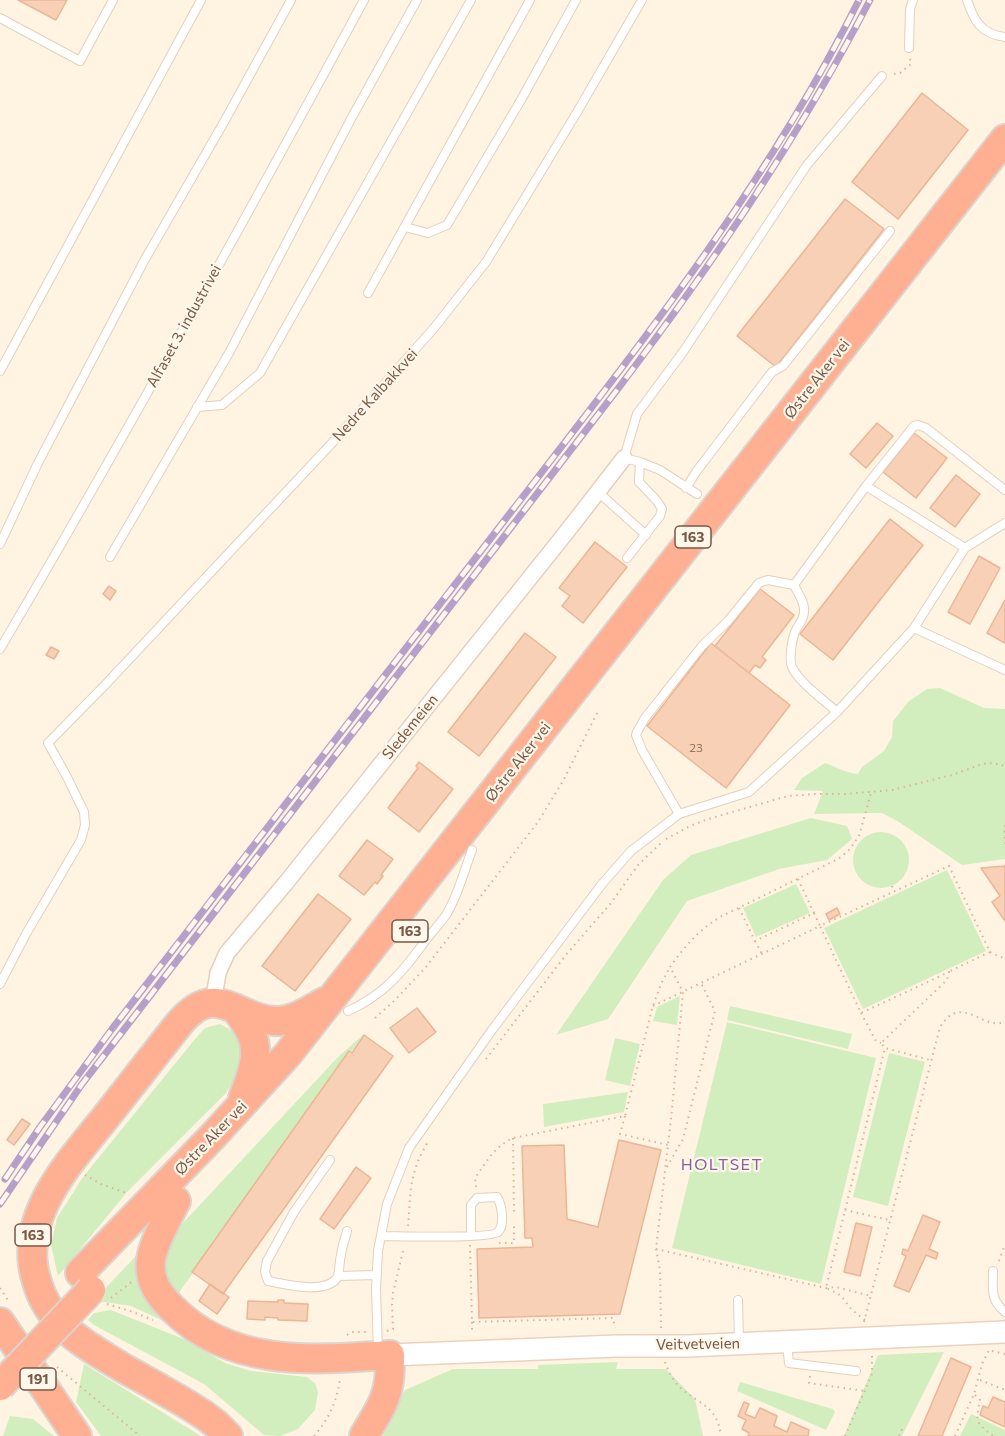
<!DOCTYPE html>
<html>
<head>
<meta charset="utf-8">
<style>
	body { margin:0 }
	canvas { display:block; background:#fff3e2 }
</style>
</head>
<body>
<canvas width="1005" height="1436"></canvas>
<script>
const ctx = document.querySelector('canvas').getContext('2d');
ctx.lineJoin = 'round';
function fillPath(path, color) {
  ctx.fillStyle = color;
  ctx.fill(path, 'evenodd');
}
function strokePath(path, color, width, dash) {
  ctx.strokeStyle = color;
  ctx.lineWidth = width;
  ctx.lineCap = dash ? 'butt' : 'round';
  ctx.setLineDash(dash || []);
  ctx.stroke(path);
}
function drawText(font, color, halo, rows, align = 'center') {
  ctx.font = font + ' Commissioner,sans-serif';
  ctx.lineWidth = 4.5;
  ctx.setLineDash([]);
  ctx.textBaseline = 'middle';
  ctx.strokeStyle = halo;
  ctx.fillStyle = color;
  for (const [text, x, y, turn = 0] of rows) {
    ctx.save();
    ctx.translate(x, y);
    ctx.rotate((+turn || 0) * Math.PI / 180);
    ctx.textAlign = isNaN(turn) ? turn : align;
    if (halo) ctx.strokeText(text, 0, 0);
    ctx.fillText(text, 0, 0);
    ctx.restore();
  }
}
const green = new Path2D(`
	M940,688L984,708L1005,709V859L962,865L899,822L882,813L814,814L823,791L794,790L802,778L825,763C836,767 847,773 858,774L862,767L884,751L892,737L893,721L909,701L927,689Z
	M811,818L847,826L852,839L827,860L779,869L687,901L608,1019L556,1035L663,880L691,855Z
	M853 860a28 28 0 1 1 56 0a28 28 0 1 1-56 0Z
	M947,870L986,951L863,1009L824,928Z
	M796,884L810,913L756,937L743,908Z
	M680,996L677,1025L653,1021L657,1007Z
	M730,1006L852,1034L848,1049L727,1020Z
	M727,1022L876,1058L821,1284L672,1248Z
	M220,1024C225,1027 232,1030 236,1035C250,1054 237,1077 226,1093L128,1191L58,1276L51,1245L57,1218L83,1177L195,1039L205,1028Z
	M364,1034L178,1294C175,1291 170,1287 167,1284C152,1263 172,1240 183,1223L338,1057Z
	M615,1038L640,1044L630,1086L605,1080Z
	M889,1053L925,1062L888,1206L853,1197Z
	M628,1092L624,1112L544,1127L543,1104Z
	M153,1238L177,1327L131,1306L98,1301L96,1298Z
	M111,1310L186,1340L225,1363L251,1371L307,1377L315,1383L318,1392L315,1410L298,1429L280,1436L264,1435L204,1384L94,1325L88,1320L94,1313Z
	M944,1352L902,1436H844L878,1355Z
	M618,1362L616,1369H666L695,1399L703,1436H383L394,1409L405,1390L453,1369H538V1365Z
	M84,1364L201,1436H101L76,1402Z
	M740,1382L833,1409L835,1412L826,1430L737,1391Z
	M971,1414L1005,1430V1436H960Z
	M10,1416L33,1419L54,1436H3Z`);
const building = new Path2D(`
	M18,0H67L56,20Z
	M922,93L968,130L898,219L852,182Z
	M845,199L884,229L776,367L737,336Z
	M877,423L893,436L866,468L850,454Z
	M914,433L947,458L916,498L883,472Z
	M956,475L980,494L955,527L930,508Z
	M890,519L923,545L833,660L800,634Z
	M595,542L627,567L583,623L562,606L570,596L559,588Z
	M979,556L1000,568L970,624L948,612Z
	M109,586L116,591L110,600L103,594Z
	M760,589L794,615L762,657L766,660L760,668L755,665L749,673L715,646Z
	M1005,600V643L987,633Z
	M525,633L556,657L479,756L448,732Z
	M711,643L790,705L726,788L647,726Z
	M51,647L59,651L54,659L46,655Z
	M419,762L453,789L419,832L388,808L418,768L416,766Z
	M367,840L393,859L381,875L383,876L377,884L375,882L364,895L339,876Z
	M1005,866V921L992,902L1000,896L981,868Z
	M318,894L351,919L295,991L262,966Z
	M837,908L840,914L829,920L826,914Z
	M417,1008L436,1032L409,1053L390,1028Z
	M364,1035L393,1056L223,1294L192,1272L349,1051L352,1053Z
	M22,1119L30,1124L14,1145L7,1140Z
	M619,1140L661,1150L620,1314L479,1318L477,1249L533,1247L532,1238H525L522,1146L564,1145L567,1219L598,1227Z
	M356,1167L371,1178L334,1229L320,1219Z
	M923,1215L940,1222L929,1249L938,1253L936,1259L926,1255L909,1292L894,1286L906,1256L902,1254L903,1249L908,1251Z
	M856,1223L872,1227L860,1276L844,1272Z
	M210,1284L229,1297L217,1314L199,1301Z
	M278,1300H284V1303L308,1304L307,1321L278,1320V1318L265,1317V1320L247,1319L248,1301L278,1302Z
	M951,1358L971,1367L942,1436H918Z
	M993,1397L1005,1402V1427L980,1415L983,1406L988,1408Z
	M744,1402L749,1404L745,1414L755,1418L760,1408L777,1416L774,1426L787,1432L791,1422L809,1430L808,1436H748L749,1433L742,1429L746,1420L738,1416Z`);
const path = new Path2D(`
	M894,74L900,73L911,64L910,58
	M1005,825L1004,830L1005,844
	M666,839L688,827L705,820L788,796L814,794H845L892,790L952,775L982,764L993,763L1005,766
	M892,886L894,891
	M739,908L755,941L814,913L798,879
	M814,913L820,926L949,866L990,952L950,971
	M755,941L762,954
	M990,952L1005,959
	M653,1006L820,926L861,1013L949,972L947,980L881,1043L885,1048L930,1060
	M861,1013L876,1041L881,1043
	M375,1018L395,1000L426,967L538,822L563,781L599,709
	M486,1059L565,956L611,903L638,865L662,842
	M625,1116L620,1134L668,1145
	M513,1138L514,1212
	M667,1167L683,1139L715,1011L701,983
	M85,1175L101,1184L129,1194
	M476,1187L475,1178C487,1161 494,1147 513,1138L625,1116L652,1009L661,984L670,967
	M845,1210L889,1220
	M408,1226C410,1207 409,1188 415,1170C418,1159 424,1149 429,1140
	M499,1243H514V1224
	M470,1245L472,1322L613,1318L615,1328
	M656,1249L826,1288L836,1287L871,1296
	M999,1261L1005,1244
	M0,1288L9,1302
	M111,1298L133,1281
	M107,1304L133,1312L153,1320
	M865,1320L852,1310L842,1297L837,1293L826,1288L885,1048
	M472,1322V1334
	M864,1322L940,1027C962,992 982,1031 1005,1022
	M661,1328L660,1270L656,1249L671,1119L683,992L670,967C684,947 699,930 720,917L838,859L849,850L859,836L871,793
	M387,1331L393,1329L392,1305L393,1293L404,1247
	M347,1335L352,1332H367
	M992,1351L1005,1354
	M665,1362C669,1373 674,1383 683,1390C703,1406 717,1407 721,1436
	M57,1367L140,1436
	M810,1376L809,1383L865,1391
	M980,1380L1005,1390
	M975,1395L980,1400C976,1422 974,1421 993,1436
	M314,1436C329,1419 337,1401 340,1379
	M845,1436L872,1374V1354
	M899,1436L903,1427
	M955,1436L974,1394L982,1364L989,1350`);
const lane = new Path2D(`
	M967,0C974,21 981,34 1005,37
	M0,18L80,61L113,0
	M909,48L910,9L913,0
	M405,227L428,233L447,225L521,100L576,0
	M368,293L530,0
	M0,371L201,0
	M197,407L222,405L260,373L471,0
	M866,486L965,548
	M686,488L696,472L772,372L783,366L890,231
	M598,492L646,535
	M697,494L660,470L640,462L624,458L637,414L683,352L807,165L882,76
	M0,544L38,463L144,261L224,122L291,0
	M110,557L229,353L352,117L417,0
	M627,558L660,516L662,509L657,501L639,482L640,462
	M914,628L1005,670
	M0,649C126,435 246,218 364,0
	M837,712C824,700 802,685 793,669C788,661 792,636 797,628C800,623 804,619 804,611C805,603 798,593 794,585L866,486L914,426L918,425L926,428L1005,490
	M679,814L642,750L636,735L637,732L645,718L702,646L728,621L759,583L768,580L794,585
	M0,984L26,934L81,840L85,825L84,812L67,777L48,743L105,685L333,442L434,328L486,262L576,114L642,0
	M348,1011C383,995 400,975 423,944C430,934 439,925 446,915C458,896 464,871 472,850
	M330,1160L294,1212L267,1261L265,1272L268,1281C285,1284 325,1295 337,1278C340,1272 339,1262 341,1255C342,1247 345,1239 347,1231
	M381,1236C397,1236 491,1239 498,1232C505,1225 502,1205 497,1197L477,1198L471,1205V1236
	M993,1271C993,1289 990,1300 1005,1312
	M338,1276L377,1275
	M738,1300L739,1342
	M787,1343L789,1363L856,1371
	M378,1351L376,1289L378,1251L387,1204L409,1148L492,1030L602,884L631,851L679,814L749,792L837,712L914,628L965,548L1005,523`);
const street = new Path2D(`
	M213,1003L218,973L227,953L285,884L565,534L624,458`);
const secondary = new Path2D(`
	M390,1355L617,1346H688L1005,1332`);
const highway = new Path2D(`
	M235,1008C241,1016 247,1024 251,1033C261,1054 251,1077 243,1098
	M176,1201C168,1217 153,1243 151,1260C148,1280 159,1296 173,1309C232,1368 313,1360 390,1355C390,1371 390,1387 383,1402C378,1414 370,1425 364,1436
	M80,1273L214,1135L288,1054L1005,139
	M0,1322L77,1436
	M228,1436L216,1424L204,1415C178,1398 152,1384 125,1369C104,1356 83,1345 65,1328C52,1315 42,1300 37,1282C16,1219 68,1164 105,1118C129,1087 154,1056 178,1025C217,977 237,1022 279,1021C296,1020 311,1009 326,1001`);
const rail = new Path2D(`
	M5,1179L40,1127L112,1029C245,856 378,684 511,512C637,349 767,185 859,0
	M0,1204L82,1084L617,390C711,266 798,139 870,0`);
const highwayBridge = new Path2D(`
	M0,1386L91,1290`);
const numberNames = [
	["23",696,748]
];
const shields = [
	[693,537,36],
	[410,931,36],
	[33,1235,36],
	[38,1379,36]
];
const shieldNames = [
	["163",693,537],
	["163",410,931],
	["163",33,1235],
	["191",38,1379]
];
const streetNames = [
	["Alfaset 3. industrivei",184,326,-61],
	["Østre Aker vei",817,379,-52],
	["Nedre Kalbakkvei",375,395,-48],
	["Sledemeien",410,727,-51],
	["Østre Aker vei",518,762,-52],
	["Østre Aker vei",211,1138,-46],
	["Veitvetveien",698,1344,-1]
];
const neighbourhoodNames = [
	["HOLTSET",722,1165]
];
fillPath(green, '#d2eebf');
fillPath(building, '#f7d0b6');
strokePath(building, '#ebb695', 1.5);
strokePath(lane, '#e4cfbc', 10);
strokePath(street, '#e4cfbc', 18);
strokePath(secondary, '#ecd2bc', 24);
strokePath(highway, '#dcd4cf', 32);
strokePath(path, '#dcb399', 2, [1.5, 4.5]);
strokePath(lane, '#fff', 8);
strokePath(street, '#fff', 15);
strokePath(secondary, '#fff', 21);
strokePath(highway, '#ffaf92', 28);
strokePath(rail, '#b69fc9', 7);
strokePath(rail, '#fff7ea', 4.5, [14]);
strokePath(highwayBridge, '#dcd4cf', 32, []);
strokePath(highwayBridge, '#ffaf92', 28);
drawText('12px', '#987661', null, numberNames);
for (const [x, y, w] of shields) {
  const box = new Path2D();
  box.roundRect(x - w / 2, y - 11, w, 22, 4.5);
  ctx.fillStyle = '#fff7ea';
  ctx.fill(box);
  strokePath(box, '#795845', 1.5);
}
drawText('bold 14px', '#795845', null, shieldNames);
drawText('15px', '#795845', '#fff7ea', streetNames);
ctx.letterSpacing = '1.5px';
drawText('16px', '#89609d', '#fff7ea', neighbourhoodNames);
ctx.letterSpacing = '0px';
</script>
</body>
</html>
